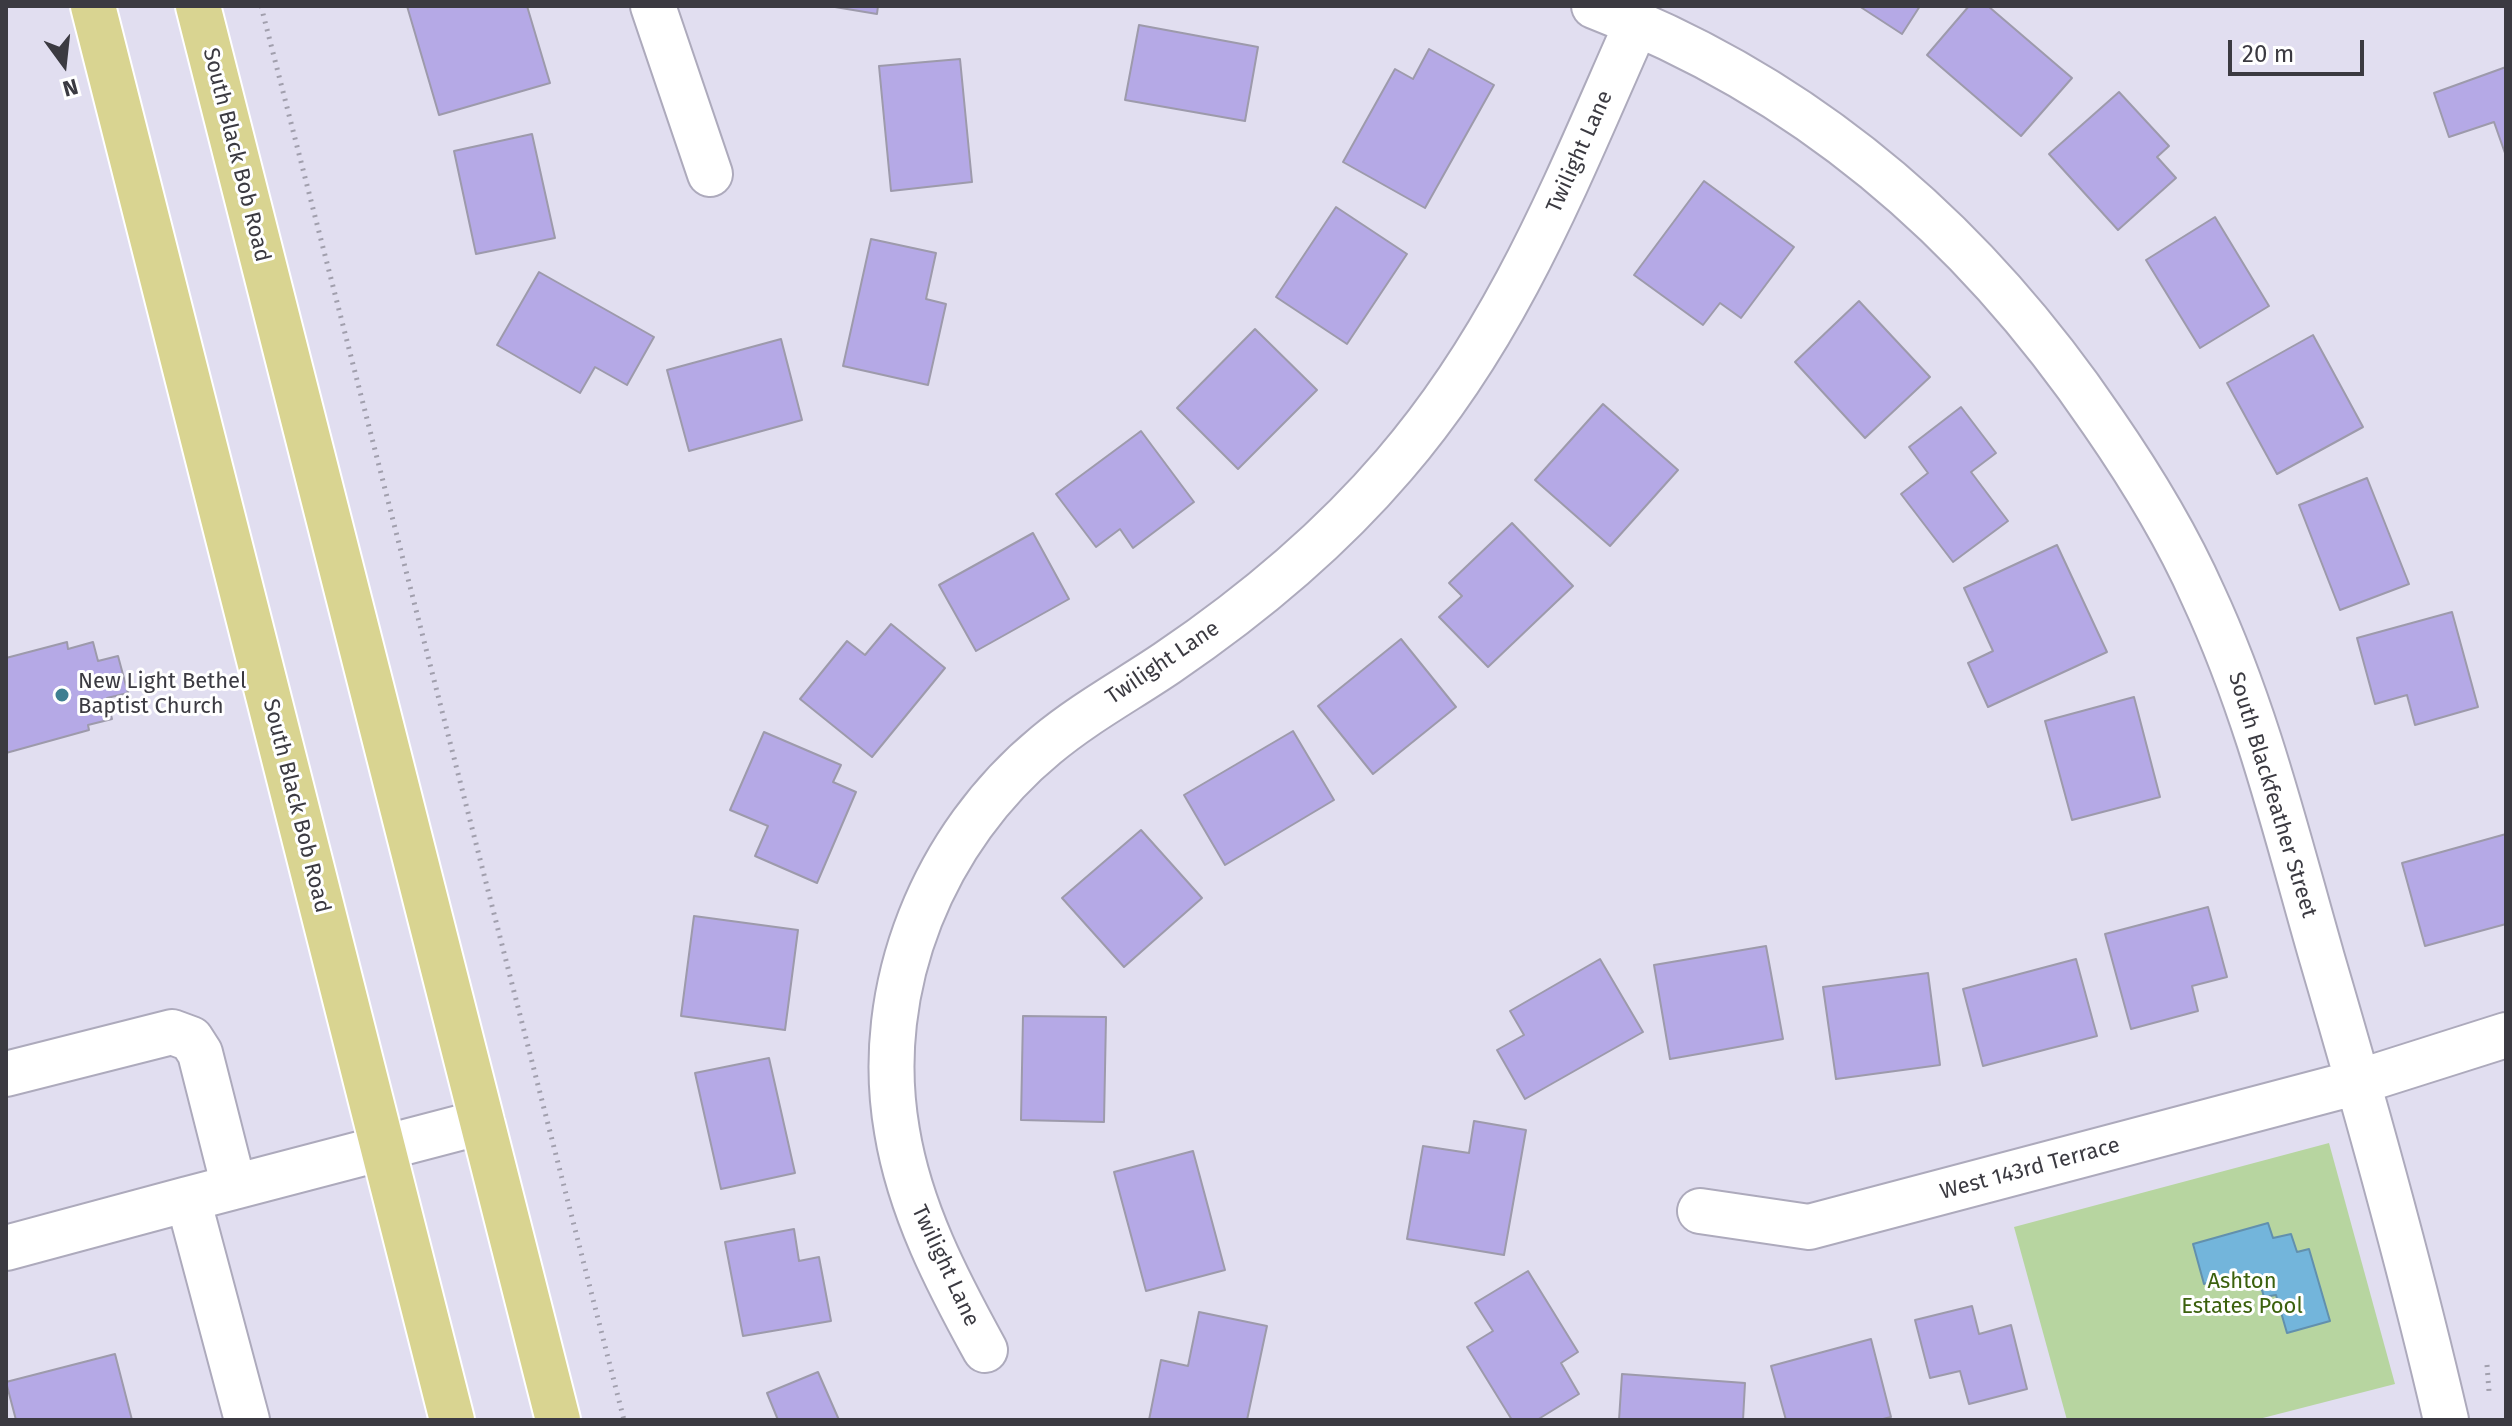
<!DOCTYPE html>
<html>
<head>
<meta charset="utf-8">
<style>
	body { margin:0 }
	#map { position:relative; width:2512px; height:1426px; overflow:hidden; background:#e1def0; font-family:"Fira Sans",sans-serif }
	canvas { display:block }
	.frame { position:absolute; inset:0; border:8px solid #3b3a41; pointer-events:none }
	.north { position:absolute; left:24px; top:24px; width:80px; height:80px; -webkit-text-stroke:6px #fff; paint-order:stroke; rotate:165deg; font-size:22px; font-weight:700; line-height:32px; text-align:center; color:#3b3a41 }
	.north::after { content:''; display:block; margin:auto; width:28px; height:36px; background:#3b3a41; clip-path:polygon(50% 0,100% 100%,50% 72%,0 100%) }
	.scale { position:absolute; left:2228px; top:40px; width:136px; height:36px; box-sizing:border-box; border:4px solid #3b3a41; border-top:0; padding-left:10px; font-size:24px; line-height:28px; white-space:nowrap; color:#3b3a41; -webkit-text-stroke:6px #fff; paint-order:stroke }
</style>
</head>
<body>
<div id="map">
<canvas width="2512" height="1426"></canvas>
<div class="frame"></div>
<div class="north">N</div>
<div class="scale">20 m</div>
</div>
<script>
const ctx = document.querySelector('canvas').getContext('2d');
ctx.lineJoin = 'round';
function fillPath(path, color) {
  ctx.fillStyle = color;
  ctx.fill(path, 'evenodd');
}
function strokePath(path, color, width, dash) {
  ctx.strokeStyle = color;
  ctx.lineWidth = width;
  ctx.lineCap = dash ? 'butt' : 'round';
  ctx.setLineDash(dash || []);
  ctx.stroke(path);
}
function drawText(font, color, halo, rows, align = 'center') {
  ctx.font = font + ' "Fira Sans",sans-serif';
  ctx.lineWidth = 6;
  ctx.setLineDash([]);
  ctx.textBaseline = 'middle';
  ctx.strokeStyle = halo;
  ctx.fillStyle = color;
  for (const [text, x, y, turn = 0] of rows) {
    ctx.save();
    ctx.translate(x, y);
    ctx.rotate((+turn || 0) * Math.PI / 180);
    ctx.textAlign = isNaN(turn) ? turn : align;
    if (halo) ctx.strokeText(text, 0, 0);
    ctx.fillText(text, 0, 0);
    ctx.restore();
  }
}
const green = new Path2D(`
	M2329,1143L2395,1384L2255,1420H2067L2014,1227Z`);
const water = new Path2D(`
	M2268,1223L2273,1238L2291,1234L2297,1252L2309,1249L2330,1321L2287,1333L2276,1295L2264,1297L2258,1276L2239,1281L2236,1274L2204,1284L2193,1244Z`);
const building = new Path2D(`
	M407,6H527L550,83L439,115Z
	M829,6H878L877,14Z
	M1859,6H1920L1902,34Z
	M1969,6H1988L2072,78L2021,136L1927,55Z
	M1139,25L1258,47L1245,121L1125,100Z
	M1429,49L1494,85L1425,208L1343,162L1395,69L1413,79Z
	M960,59L972,182L891,191L879,66Z
	M2506,67V156L2494,122L2449,137L2434,93Z
	M2119,92L2169,146L2157,157L2176,178L2118,230L2049,154Z
	M532,134L555,238L476,254L454,151Z
	M1704,181L1794,247L1741,318L1720,303L1703,325L1634,275Z
	M1336,207L1407,254L1347,344L1276,297Z
	M2215,217L2269,306L2200,348L2146,260Z
	M871,239L936,253L926,299L946,304L928,385L843,366Z
	M539,272L654,337L627,385L595,367L580,393L497,345Z
	M1859,301L1930,377L1865,438L1795,362Z
	M1255,329L1317,390L1238,469L1177,408Z
	M2313,335L2363,427L2277,474L2227,383Z
	M781,339L802,420L689,451L667,370Z
	M1603,404L1678,470L1610,546L1535,480Z
	M1961,407L1996,453L1971,472L2008,521L1953,562L1901,494L1928,473L1909,447Z
	M1141,431L1194,502L1133,548L1120,529L1096,547L1056,494Z
	M2367,478L2409,584L2340,610L2299,505Z
	M1512,523L1573,586L1488,667L1439,617L1462,596L1449,583Z
	M1033,533L1069,599L976,651L939,585Z
	M2057,545L2107,652L1988,707L1968,663L1993,651L1964,588Z
	M2452,612L2478,707L2415,725L2407,695L2375,704L2357,638Z
	M891,624L945,668L872,757L800,699L847,641L865,655Z
	M1401,639L1456,707L1373,774L1318,706Z
	M67,642L68,649L93,642L98,661L118,656L128,693L107,698L112,719L88,725L89,730L6,753V658Z
	M2134,697L2160,797L2072,820L2045,721Z
	M1293,731L1334,800L1225,865L1184,795Z
	M764,732L841,765L833,782L856,792L817,883L755,856L768,826L730,810Z
	M1141,830L1202,898L1124,967L1062,898Z
	M2506,834V924L2425,946L2402,863Z
	M2208,907L2227,977L2192,986L2198,1011L2131,1029L2105,934Z
	M694,916L798,930L785,1030L681,1016Z
	M1766,946L1783,1039L1670,1059L1654,965Z
	M1600,959L1643,1032L1525,1099L1497,1050L1524,1035L1510,1011Z
	M2076,959L2097,1036L1983,1066L1963,989Z
	M1928,973L1940,1065L1836,1079L1823,987Z
	M1023,1016L1106,1017L1104,1122L1021,1120Z
	M769,1058L795,1173L721,1189L695,1073Z
	M1474,1121L1526,1130L1504,1255L1407,1239L1423,1146L1469,1153Z
	M1193,1151L1225,1270L1146,1291L1114,1172Z
	M794,1229L799,1261L819,1257L831,1321L743,1336L725,1242Z
	M1528,1271L1578,1352L1561,1363L1579,1394L1537,1420H1512L1467,1347L1493,1331L1475,1303Z
	M1972,1306L1979,1334L2011,1325L2027,1389L1969,1404L1960,1371L1930,1378L1915,1320Z
	M1199,1312L1267,1326L1247,1420H1149L1161,1360L1188,1366Z
	M1871,1339L1891,1417L1879,1420H1786L1771,1366Z
	M115,1354L132,1420H16L6,1382Z
	M818,1372L839,1420H778L767,1393Z
	M1622,1374L1745,1383L1743,1420H1619Z`);
const path = new Path2D(`
	M261,6L624,1420
	M2487,1365L2489,1391`);
const minor = new Path2D(`
	M653,6L710,174
	M1594,6C1808,88 1975,233 2103,422C2141,477 2176,534 2203,595C2257,711 2287,836 2322,958C2367,1111 2410,1265 2446,1420
	M6,1074L172,1032L191,1039L200,1053L234,1187
	M1700,1211L1809,1227L2358,1082L2506,1035
	M6,1248L188,1199
	M985,1350C947,1281 910,1210 897,1131C872,987 934,837 1046,745C1083,714 1127,690 1167,663C1251,606 1329,541 1394,465C1509,332 1567,180 1637,23
	M247,1420L188,1199L482,1122`);
const major = new Path2D(`
	M93,6L452,1420
	M198,6L558,1420`);
const markers = [
	[62,695,8,"#3e7f91"]
];
const streetNames = [
	["Twilight Lane",1580,152,-66],
	["South Black Bob Road",236,155,76],
	["Twilight Lane",1163,663,-34],
	["South Blackfeather Street",2272,795,73],
	["South Black Bob Road",296,806,76],
	["West 143rd Terrace",2030,1169,-15],
	["Twilight Lane",945,1266,65]
];
const poiNames = [
	["New Light Bethel",78,682],
	["Baptist Church",78,707]
];
const parkNames = [
	["Ashton",2242,1282],
	["Estates Pool",2242,1307]
];
fillPath(green, '#b7d5a0');
fillPath(water, '#73b5db');
strokePath(water, '#6290ad', 2);
fillPath(building, '#b5a9e6');
strokePath(building, '#9d9aab', 2);
strokePath(minor, '#adaabc', 48);
strokePath(major, '#fff', 48);
strokePath(path, '#a19fad', 5, [2, 6]);
strokePath(minor, '#fff', 44);
strokePath(major, '#d9d491', 44);
for (const [x, y, r, color] of markers) {
  const dot = new Path2D();
  dot.arc(x, y, r, 0, 2 * Math.PI);
  ctx.fillStyle = color;
  ctx.fill(dot);
  strokePath(dot, '#fff', 3);
}
drawText('22px', '#3b3a41', '#fff', streetNames);
drawText('22px', '#3b3a41', '#fff', poiNames, 'left');
drawText('22px', '#3b610d', '#fff', parkNames);
</script>
</body>
</html>
